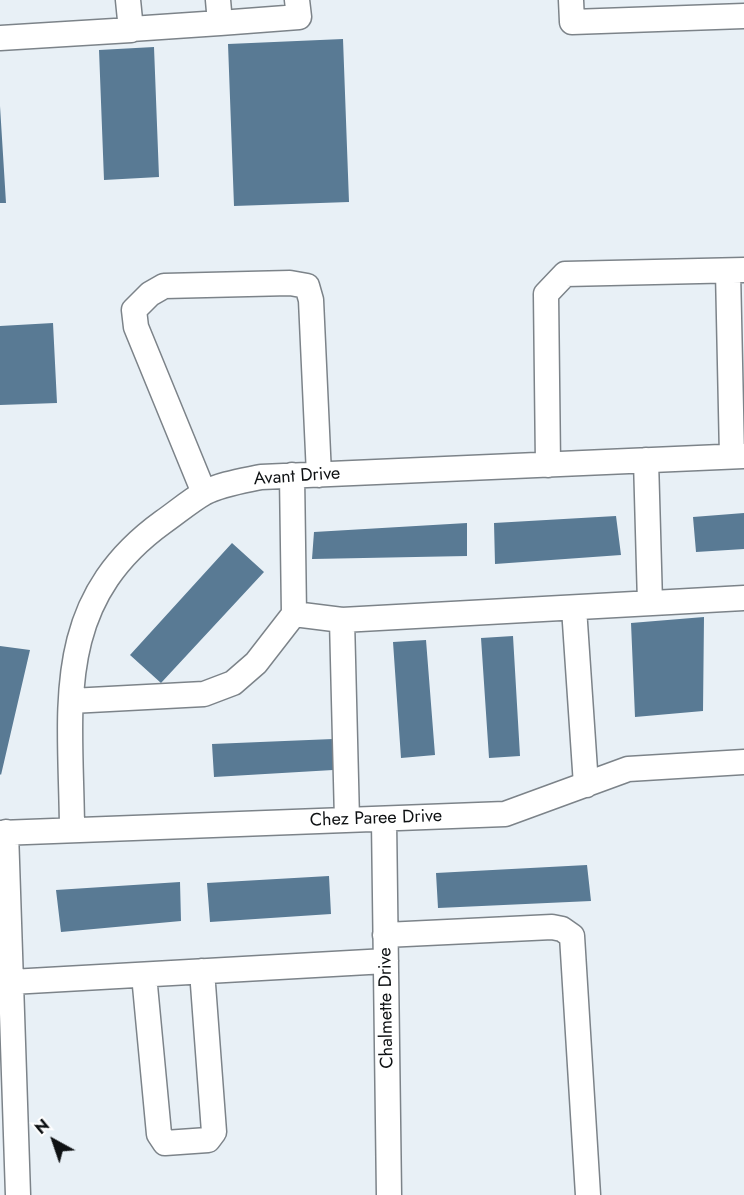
<!DOCTYPE html>
<html>
<head>
<meta charset="utf-8">
<style>
	body { margin:0 }
	#map { position:relative; width:744px; height:1195px; overflow:hidden; background:#e8f0f6; font-family:Jost,sans-serif }
	canvas { display:block }
	.north { position:absolute; left:24px; top:1111px; width:60px; height:60px; -webkit-text-stroke:4px #fff; paint-order:stroke; rotate:320deg; font-size:16px; font-weight:700; line-height:24px; text-align:center; color:#0e1113 }
	.north::after { content:''; display:block; margin:auto; width:21px; height:27px; background:#0e1113; clip-path:polygon(50% 0,100% 100%,50% 72%,0 100%) }
</style>
</head>
<body>
<div id="map">
<canvas width="744" height="1195"></canvas>
<div class="north">N</div>
</div>
<script>
const ctx = document.querySelector('canvas').getContext('2d');
ctx.lineJoin = 'round';
function fillPath(path, color) {
  ctx.fillStyle = color;
  ctx.fill(path, 'evenodd');
}
function strokePath(path, color, width, dash) {
  ctx.strokeStyle = color;
  ctx.lineWidth = width;
  ctx.lineCap = dash ? 'butt' : 'round';
  ctx.setLineDash(dash || []);
  ctx.stroke(path);
}
function drawText(font, color, halo, rows, align = 'center') {
  ctx.font = font + ' Jost,sans-serif';
  ctx.lineWidth = 4.5;
  ctx.setLineDash([]);
  ctx.textBaseline = 'middle';
  ctx.strokeStyle = halo;
  ctx.fillStyle = color;
  for (const [text, x, y, turn = 0] of rows) {
    ctx.save();
    ctx.translate(x, y);
    ctx.rotate((+turn || 0) * Math.PI / 180);
    ctx.textAlign = isNaN(turn) ? turn : align;
    if (halo) ctx.strokeText(text, 0, 0);
    ctx.fillText(text, 0, 0);
    ctx.restore();
  }
}
const building = new Path2D(`
	M343,39L349,202L234,206L228,44Z
	M154,47L159,177L104,180L99,50Z
	M0,106L6,203H0Z
	M53,323L57,403L0,405V326Z
	M744,513V549L696,552L693,517Z
	M616,516L621,555L495,564L494,523Z
	M467,523V556L312,559L314,532Z
	M232,543L264,572L161,683L130,655Z
	M704,617L703,711L635,717L631,623Z
	M513,636L520,756L489,758L481,638Z
	M426,640L435,755L401,758L393,642Z
	M0,646L30,650L1,775L0,774Z
	M333,739V770L214,777L212,744Z
	M587,865L591,901L438,908L436,873Z
	M329,876L331,914L210,922L207,883Z
	M180,882L181,921L61,932L56,890Z`);
const minor = new Path2D(`
	M571,0L572,22L744,16
	M220,23L299,17L297,0
	M131,29L220,23L218,0
	M0,38L131,30L128,0
	M728,271L732,456
	M646,460L650,603
	M548,465L546,294L565,274L744,270
	M204,493L136,327L134,310L150,294L164,286L290,283L307,286L311,300L319,475
	M574,608L586,785
	M294,614L342,620L744,598
	M342,620L347,820
	M71,701L204,694L233,683L256,663L294,614L292,475
	M384,820L389,1195
	M72,828C71,707 51,603 163,522C176,513 190,501 204,493C221,484 242,481 261,477L744,456
	M6,832L18,1195
	M0,833L505,814L628,769L744,762
	M385,935L552,927L562,929L572,936L588,1195
	M144,975L159,1134L165,1143L208,1140L214,1132L202,971
	M11,982L386,961`);
const streetNames = [
	["Avant Drive",297,477,-4],
	["Chez Paree Drive",376,819,-2],
	["Chalmette Drive",387,1008,-91]
];
fillPath(building, '#597a94');
strokePath(minor, '#7c8389', 27);
strokePath(minor, '#fff', 24);
drawText('18px', '#0e1113', '#fff', streetNames);
</script>
</body>
</html>
